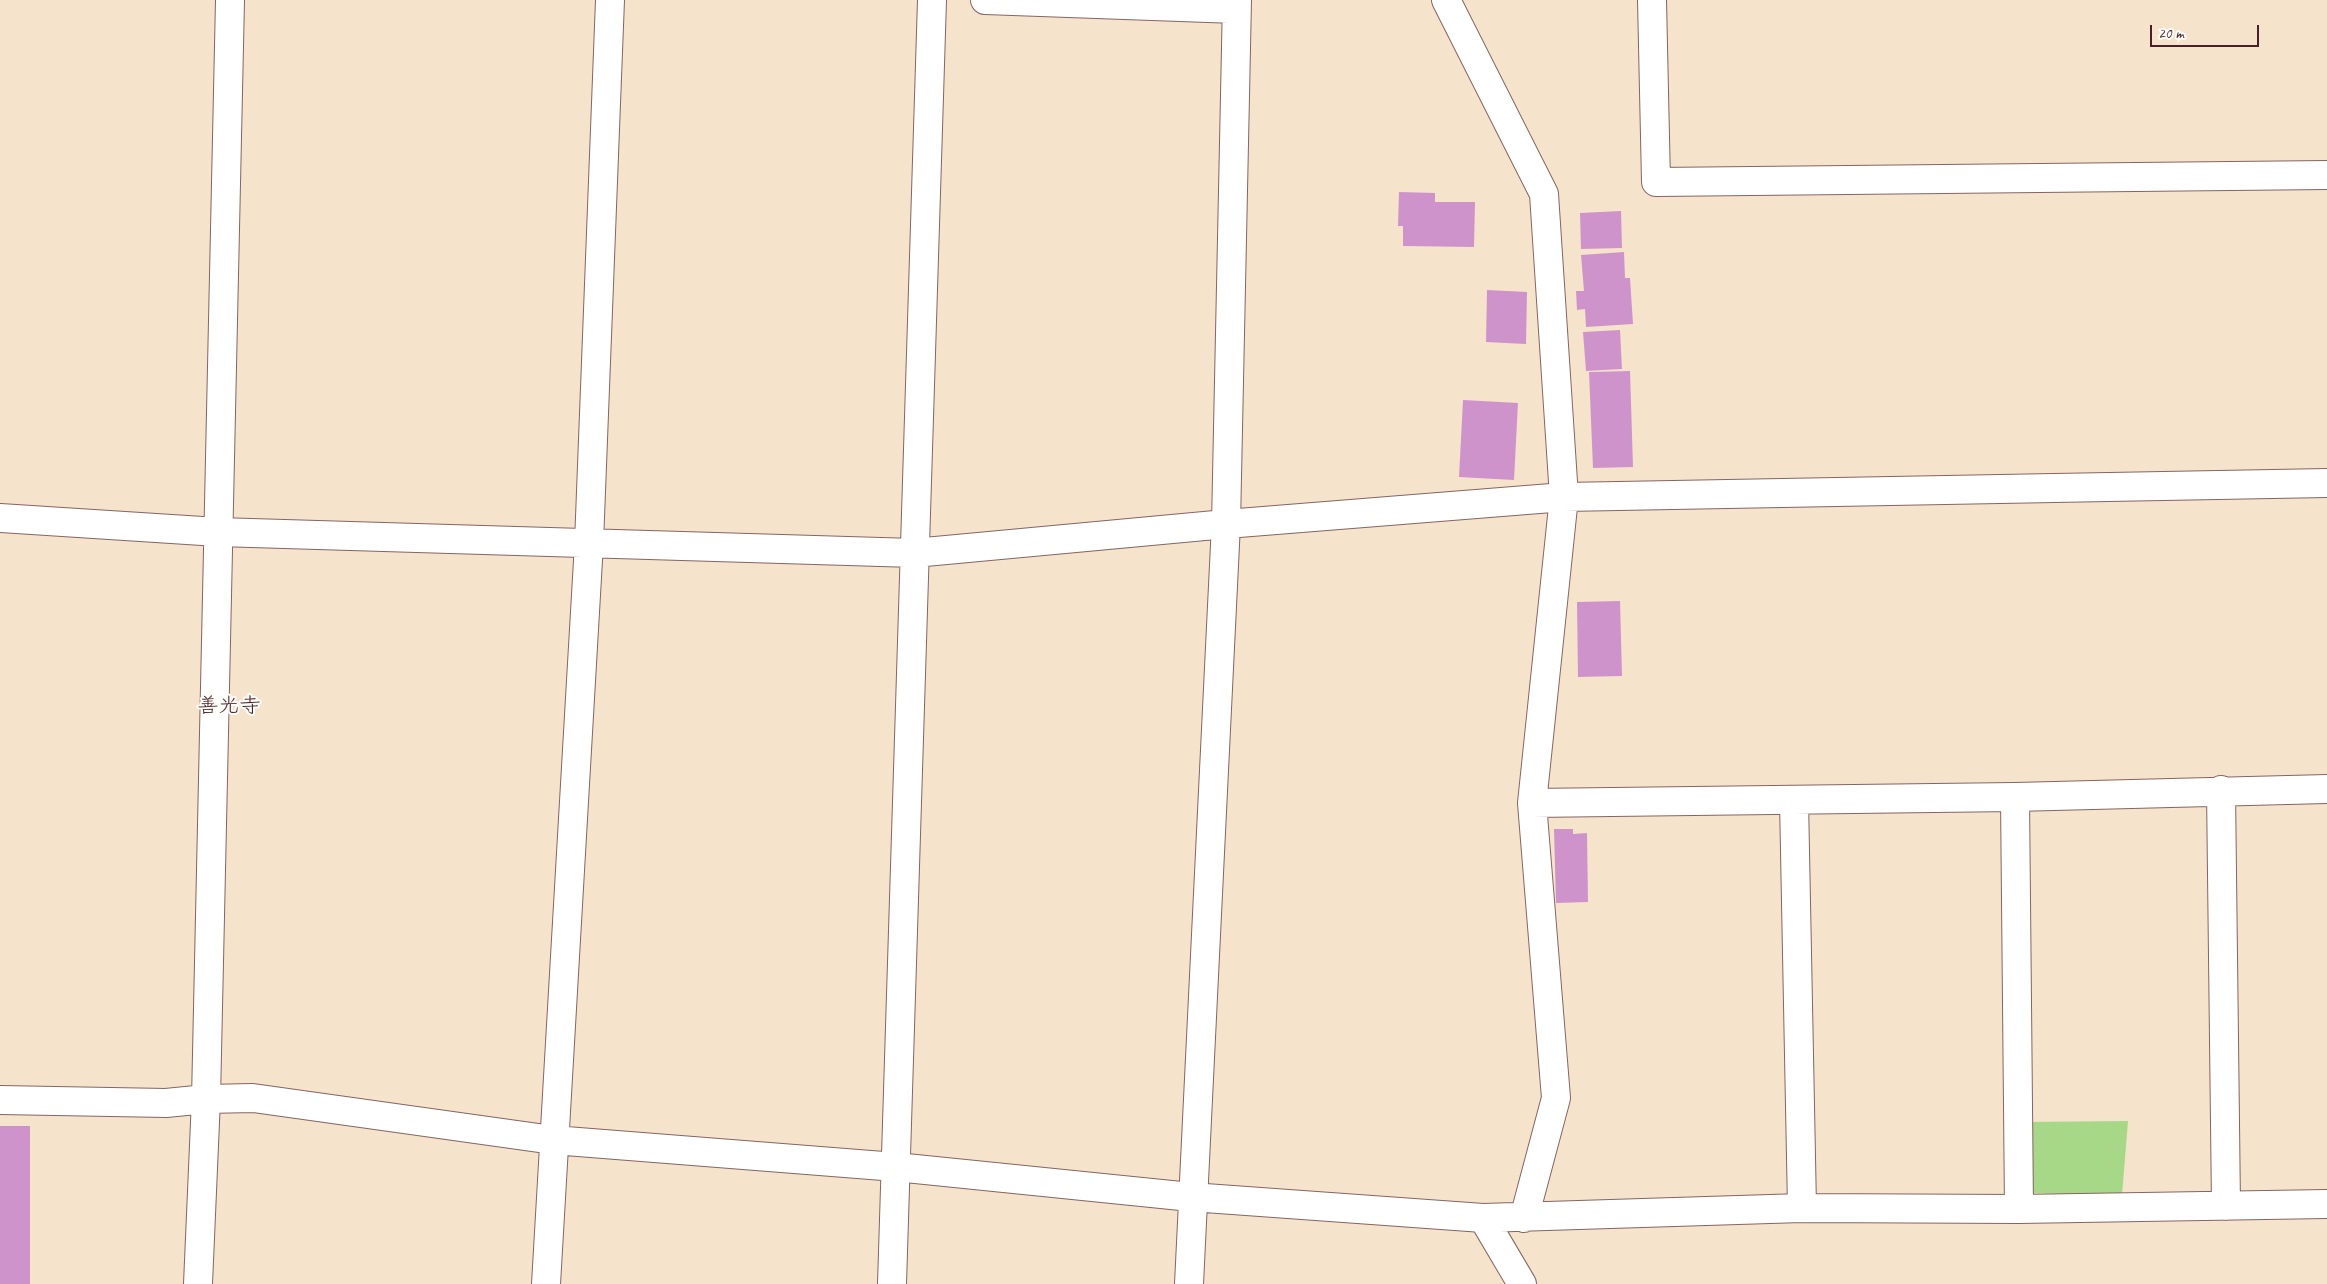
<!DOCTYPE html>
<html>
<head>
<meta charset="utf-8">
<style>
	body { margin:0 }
	#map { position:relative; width:2327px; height:1284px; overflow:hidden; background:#f6e3cc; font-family:Caveat,sans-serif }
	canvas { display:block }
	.scale { position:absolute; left:2150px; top:25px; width:109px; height:22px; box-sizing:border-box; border:2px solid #4a1f2b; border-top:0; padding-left:6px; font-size:15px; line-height:18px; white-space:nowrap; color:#4a1f2b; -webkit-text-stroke:4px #fdfcf7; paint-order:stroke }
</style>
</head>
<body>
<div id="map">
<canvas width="2327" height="1284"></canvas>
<div class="scale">20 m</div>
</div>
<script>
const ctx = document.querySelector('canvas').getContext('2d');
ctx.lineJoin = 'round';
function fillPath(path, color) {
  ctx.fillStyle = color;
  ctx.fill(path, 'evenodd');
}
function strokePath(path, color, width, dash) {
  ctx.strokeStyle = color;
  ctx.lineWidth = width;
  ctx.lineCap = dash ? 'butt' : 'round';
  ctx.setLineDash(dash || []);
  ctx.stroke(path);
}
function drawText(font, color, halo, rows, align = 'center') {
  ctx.font = font + ' Caveat,"Klee One",sans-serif';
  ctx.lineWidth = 4;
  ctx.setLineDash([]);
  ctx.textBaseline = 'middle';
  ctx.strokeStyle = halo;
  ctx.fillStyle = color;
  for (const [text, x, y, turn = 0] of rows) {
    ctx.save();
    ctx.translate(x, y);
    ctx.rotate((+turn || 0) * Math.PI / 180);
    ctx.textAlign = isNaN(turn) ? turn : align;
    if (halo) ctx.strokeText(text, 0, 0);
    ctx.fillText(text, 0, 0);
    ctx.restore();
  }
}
const green = new Path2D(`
	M2128,1121L2122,1195L2026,1193L2023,1122Z`);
const building = new Path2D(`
	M1399,192L1435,193V202H1475L1474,247L1403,246V226H1398Z
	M1621,211L1622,248L1581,249L1580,213Z
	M1624,252L1625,278H1630L1633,324L1586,327L1585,309L1577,310L1576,291H1584L1581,255Z
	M1487,290L1527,292L1526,344L1486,342Z
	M1620,330L1622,369L1586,371L1583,332Z
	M1630,371L1633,467L1593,468L1589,372Z
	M1463,400L1518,403L1514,480L1459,477Z
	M1620,601L1622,676L1578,677L1577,602Z
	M1554,829H1573V834L1587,833L1588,902L1556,903Z
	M0,1126H30V1284H0Z`);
const minor = new Path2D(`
	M985,0L1236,9
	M1446,0L1544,194L1564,497L1532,803L1556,1098L1524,1218
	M1652,0L1656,182L2327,175
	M0,518L218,532L914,553L1226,524L1564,497L2327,483
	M2221,790L2226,1206
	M2015,797L2019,1209
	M1794,800L1802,1208
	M1532,803L2015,797L2327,789
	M0,1100L166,1103L206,1099L253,1098L553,1140L896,1167L1191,1197L1483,1218L1802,1208L2019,1209L2327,1204
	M1483,1218L1522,1284
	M198,1284L206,1099L230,0
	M546,1284L589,543L610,0
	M892,1284L932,0
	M1189,1284L1226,524L1237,0`);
const neighbourhoodNames = [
	["善光寺",229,706]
];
fillPath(green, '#a6d887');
fillPath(building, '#cf93cc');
strokePath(minor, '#866463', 30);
strokePath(minor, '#fff', 28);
drawText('21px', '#4a1f2b', '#fdfcf7', neighbourhoodNames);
</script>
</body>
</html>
